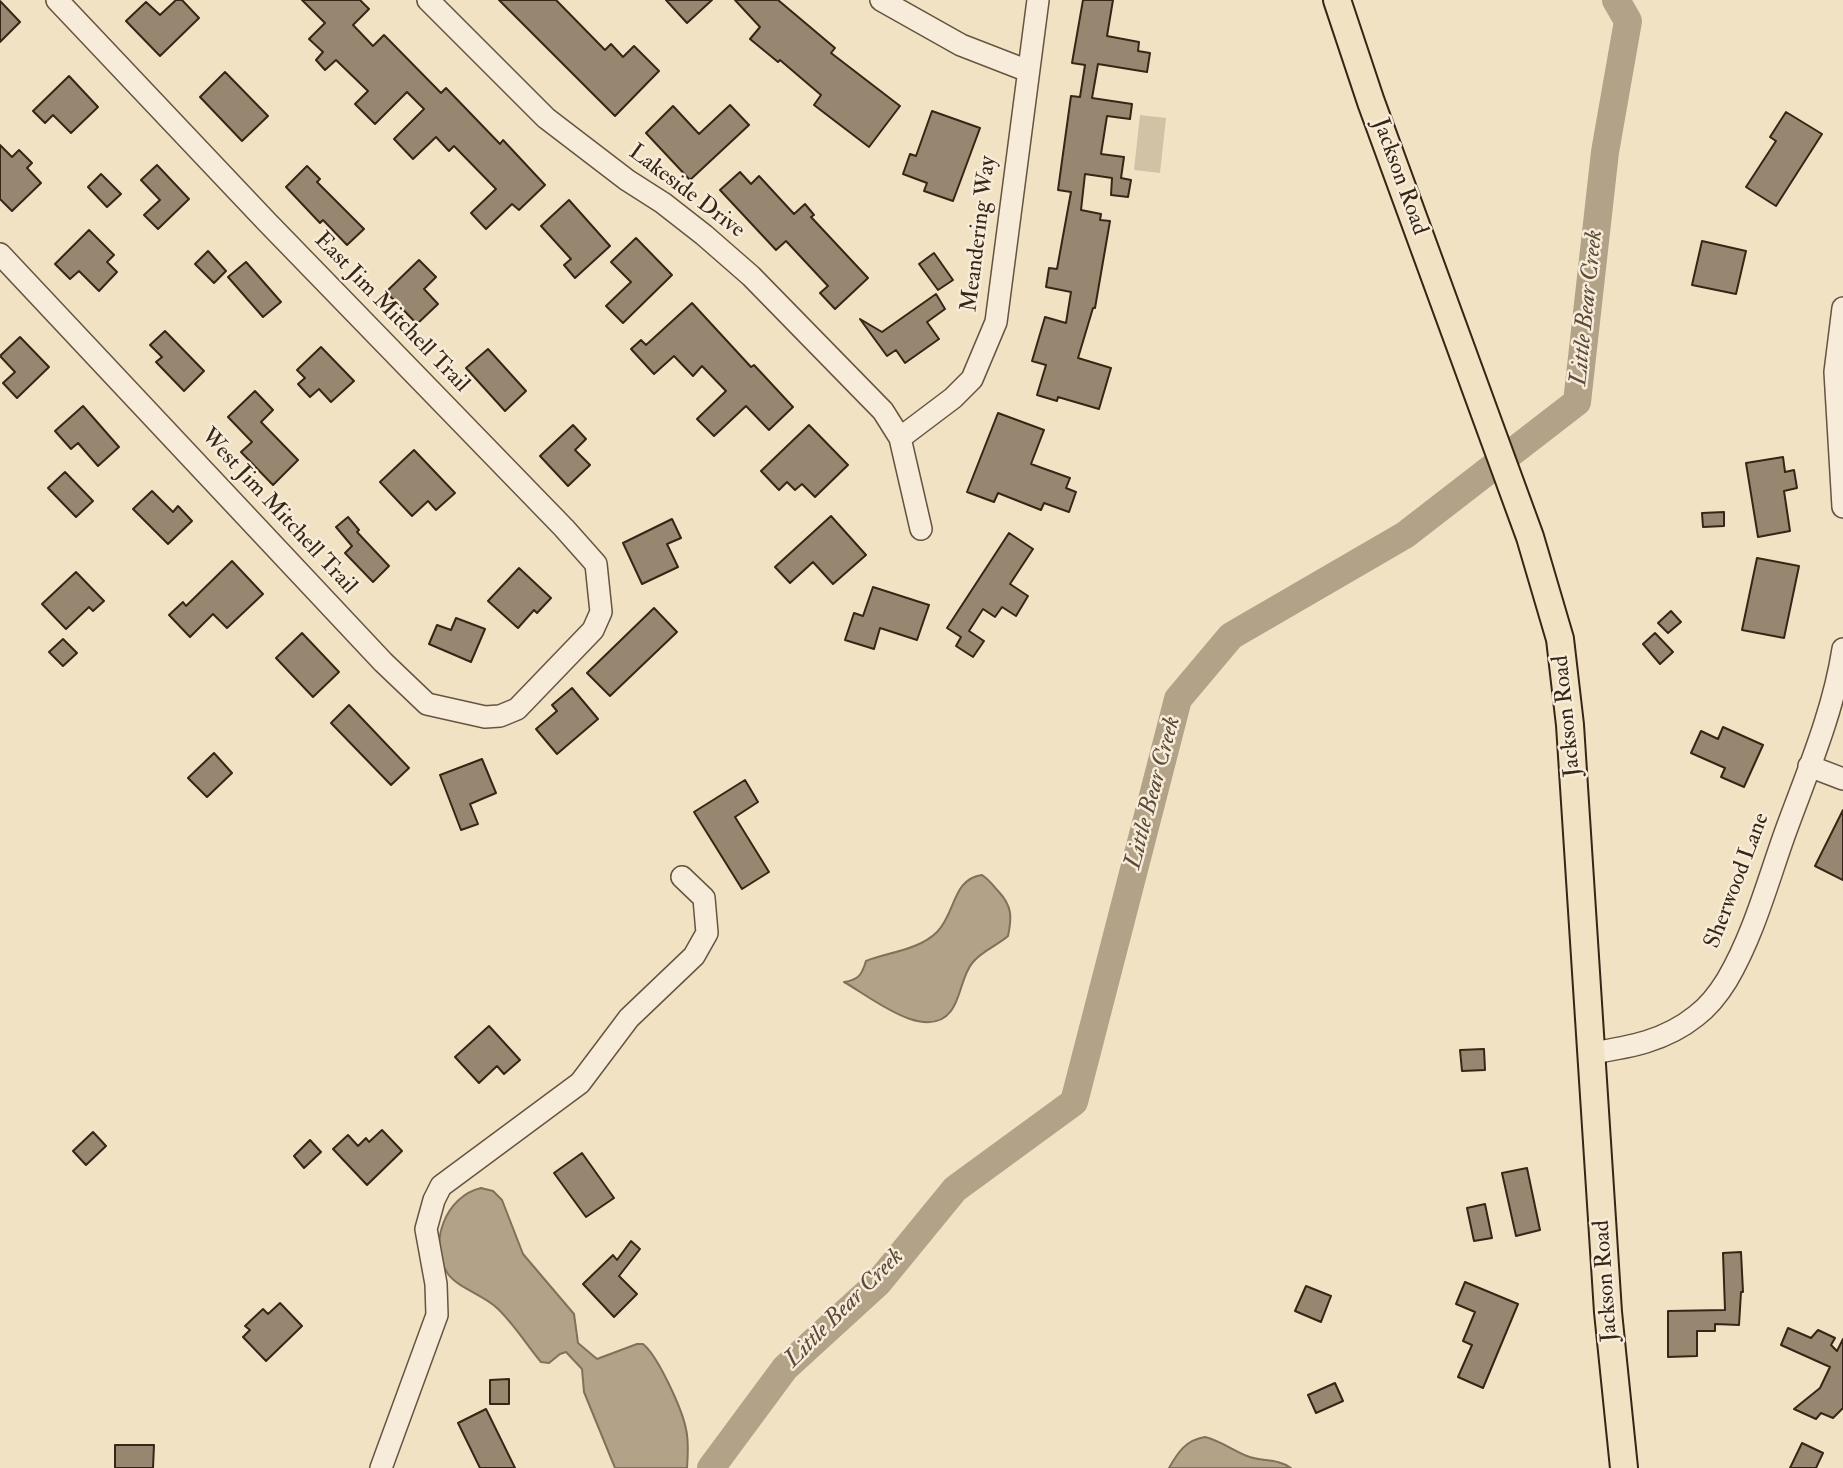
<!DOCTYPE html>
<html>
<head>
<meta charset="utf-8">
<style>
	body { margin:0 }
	canvas { display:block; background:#f1e2c4 }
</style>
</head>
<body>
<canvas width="1843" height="1468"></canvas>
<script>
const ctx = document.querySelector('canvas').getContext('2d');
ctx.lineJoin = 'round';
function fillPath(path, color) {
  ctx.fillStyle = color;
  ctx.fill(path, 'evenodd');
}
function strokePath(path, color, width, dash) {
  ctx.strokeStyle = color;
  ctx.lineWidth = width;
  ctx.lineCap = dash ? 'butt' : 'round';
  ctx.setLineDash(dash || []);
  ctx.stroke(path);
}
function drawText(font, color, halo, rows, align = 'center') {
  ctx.font = font + ' "IM FELL Double Pica",serif';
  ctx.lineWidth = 5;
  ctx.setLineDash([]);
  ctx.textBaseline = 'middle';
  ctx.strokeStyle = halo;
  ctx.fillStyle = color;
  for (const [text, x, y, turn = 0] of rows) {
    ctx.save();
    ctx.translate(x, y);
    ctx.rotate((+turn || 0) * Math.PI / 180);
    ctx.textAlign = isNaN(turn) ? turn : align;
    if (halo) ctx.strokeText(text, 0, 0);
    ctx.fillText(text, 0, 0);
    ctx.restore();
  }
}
const green = new Path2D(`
	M1140,115L1166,118L1160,173L1134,170Z`);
const water = new Path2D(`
	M982,875C990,880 993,886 999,892C1012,906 1012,917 1008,936C998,945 982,951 973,962C961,976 962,996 951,1011C926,1044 868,995 844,982C859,980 862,974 866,961C889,952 919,950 937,932C956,913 952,879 982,875Z
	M481,1188L493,1191L502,1200L523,1254L574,1314L578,1343L597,1359L637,1344H643C658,1356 682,1409 686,1429C689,1442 688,1455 687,1468H615L584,1392L582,1369L566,1352L560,1354L549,1363L541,1362C526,1344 514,1324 497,1308C484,1295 458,1288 448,1274C427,1244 446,1196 481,1188Z
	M1205,1437C1221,1441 1232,1450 1247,1456C1262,1462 1277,1458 1291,1468H1169C1178,1452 1186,1440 1205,1437Z`);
const river = new Path2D(`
	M711,1468L785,1368L878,1283L955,1189L1074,1102L1178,699L1231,636L1405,535L1577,402L1605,152L1628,21L1616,0`);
const building = new Path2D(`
	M176,0H182L199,18L160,56L126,21L146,2L160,15Z
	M302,0H360L369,9L353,25L373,46L384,35L441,93L446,88L500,144L503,140L545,185L519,210L512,204L486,229L471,213L496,189L454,146L449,151L436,137L413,159L394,139L424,109L407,92L375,124L355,104L368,91L336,60L325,70L316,60L323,52L309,39L325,23Z
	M499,0H556L605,50L611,44L623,57L634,46L659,71L615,116Z
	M666,0H712L687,23Z
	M735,0H778L835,48L831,53L900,106L869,147L814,105L821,95L780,60L778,62L750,39L760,27Z
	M1083,0H1113L1107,36L1139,42L1138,51L1150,53L1147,72L1098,64L1092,98L1132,104L1130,119L1107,116L1101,154L1124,157L1121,178L1131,180L1128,197L1111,195L1112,178L1085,174L1081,210L1101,214L1100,220L1110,221L1095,308H1093L1078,358L1111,368L1099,409L1058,397L1057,401L1037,395L1046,365L1032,361L1045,317L1066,323L1071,292L1046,287L1049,268L1057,269L1071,192L1058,190L1071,96L1080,97L1085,65L1072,63Z
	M0,1L20,22L0,42Z
	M225,72L268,116L242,141L200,97Z
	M69,76L98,107L71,133L53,115L45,123L33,111Z
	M730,105L749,125L690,180L646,133L673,106L699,134Z
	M932,111L980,128L953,201L924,191L927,183L903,174L910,154L916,156Z
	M1786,112L1822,134L1776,206L1746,187L1776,141L1770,137Z
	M0,145L12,157L19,150L32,163L27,168L41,183L12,211L0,199Z
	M157,165L189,199L158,229L144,215L160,200L141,180Z
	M307,166L320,179L317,182L364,229L347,245L323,220L320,223L286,187Z
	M740,172L751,184L759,176L794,214L805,204L814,215L811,217L868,278L835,309L820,293L828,286L786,241L776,250L720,190Z
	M101,174L121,194L107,207L88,187Z
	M569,200L610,246L575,278L564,265L571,259L541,226Z
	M89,230L114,255L107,262L117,272L99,291L79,271L70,279L55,264Z
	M636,238L672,275L623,323L606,306L631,282L611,262Z
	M1702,241L1746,251L1736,294L1692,285Z
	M208,251L226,271L214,283L195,264Z
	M934,253L953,280L938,290L919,264Z
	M419,260L436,277L424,289L438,304L417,324L386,292Z
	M246,262L281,302L263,317L228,277Z
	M936,294L945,309L927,322L939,339L905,363L896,350L887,356L860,319L882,332Z
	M692,303L751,367L754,365L793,407L769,430L746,406L714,436L697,419L726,391L702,366L693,376L674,356L654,374L631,349L641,340L646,345Z
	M165,331L204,371L184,391L156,362L162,357L150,345Z
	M20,337L49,367L17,398L3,383L15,372L0,356Z
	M321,347L354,381L331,402L319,389L310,397L298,384L305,378L297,370Z
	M488,349L526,391L505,411L466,368Z
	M255,391L273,410L261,422L298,460L273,485L241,452L252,442L228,417Z
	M83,406L119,447L98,466L78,443L71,449L55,431Z
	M998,413L1044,430L1031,464L1070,478L1066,488L1076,492L1069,512L1044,503L1041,510L998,493L994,502L967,492Z
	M573,425L586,439L575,450L590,465L568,486L540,456Z
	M809,425L848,465L815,497L802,484L795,490L787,482L779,490L761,471Z
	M414,450L455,493L436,510L428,501L412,516L380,482Z
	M1783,457L1785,472L1794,470L1797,488L1784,491L1790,531L1758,537L1746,463Z
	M65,472L93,501L76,517L48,488Z
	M152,491L173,512L178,506L192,521L168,544L133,509Z
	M1724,512V526L1703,527L1702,513Z
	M831,516L866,555L833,584L813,562L790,583L775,567Z
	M348,517L359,530L357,532L389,566L373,582L345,553L352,546L336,527Z
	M672,519L681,538L667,544L678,567L642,584L623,543Z
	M1009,533L1033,549L1010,584L1028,596L1016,616L1002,607L995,617L983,609L969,631L984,641L973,657L956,646L961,637L947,628Z
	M1757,558L1799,566L1784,638L1742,630Z
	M232,561L263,594L227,628L213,614L190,637L169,615L183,602L186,606Z
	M519,568L551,598L537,613L534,610L518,628L488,601Z
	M76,572L104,601L93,611L89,607L66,629L42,604Z
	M873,587L929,605L917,640L880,628L874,649L845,640L854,613L863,616Z
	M654,608L677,632L610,696L587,673Z
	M1671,611L1681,622L1668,633L1658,623Z
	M456,618L485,629L471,662L429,644L437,625L451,630Z
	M302,633L339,672L313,697L276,658Z
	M1655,633L1673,652L1660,664L1643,644Z
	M63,639L77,653L63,666L49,652Z
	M572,688L598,719L557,754L536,729L557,711L552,705Z
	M349,705L409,768L391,785L331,723Z
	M1723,727L1763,745L1744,787L1721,777L1725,768L1691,753L1701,731L1718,739Z
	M214,753L232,773L207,797L188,778Z
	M482,759L496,793L470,804L478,824L461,830L440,775Z
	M745,780L758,802L735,817L769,872L742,889L694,812Z
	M1843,810V880L1815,866Z
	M489,1026L520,1060L504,1074L497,1066L479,1083L455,1057Z
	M1484,1049L1485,1070L1462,1071L1460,1050Z
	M382,1130L402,1151L367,1185L333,1149L348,1135L358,1146L366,1138L369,1142Z
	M93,1132L106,1146L86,1165L73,1151Z
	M310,1140L321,1152L304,1168L294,1156Z
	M582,1153L614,1198L586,1217L554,1173Z
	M1527,1168L1540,1230L1516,1236L1502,1173Z
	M1485,1204L1492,1238L1474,1241L1467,1208Z
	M631,1241L640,1249L619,1276L637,1294L614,1317L583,1284L613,1255L617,1260Z
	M1741,1252L1743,1292H1741L1739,1325L1715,1324V1331H1697V1356L1668,1357V1311L1725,1310L1723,1253Z
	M1465,1282L1518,1304L1483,1388L1458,1377L1472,1345L1463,1341L1475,1312L1456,1304Z
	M1306,1286L1331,1296L1321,1322L1295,1311Z
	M280,1303L302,1326L266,1361L243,1337L250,1330L245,1326L263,1309L268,1314Z
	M1788,1328L1811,1338L1818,1330L1835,1338L1831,1345L1837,1351L1843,1339V1408L1833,1418L1821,1413L1816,1419L1794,1409L1820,1388L1830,1367L1781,1345Z
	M509,1379V1404H490V1380Z
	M1335,1383L1343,1401L1316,1413L1308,1395Z
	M486,1409L515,1468H480L458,1423Z
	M1802,1443L1823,1453L1816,1468H1790Z
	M115,1445H154L153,1468H115Z`);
const minor = new Path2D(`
	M428,0L546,118L627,180L663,203L704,235L751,276L883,411L900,438L921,529
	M881,0L961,45L1028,71
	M0,254L383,662L427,704L485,717L500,716L517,709L593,630L601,612L596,564L564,528L267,222L57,0
	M1843,308L1835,372L1843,507
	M900,438L953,398L972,379L996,322L1038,0
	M1809,766L1843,779
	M1592,1053C1630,1047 1665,1041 1696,1016C1708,1007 1719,993 1727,980C1753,936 1767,884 1784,836C1806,775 1833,714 1843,649
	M381,1468L437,1315L436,1284L426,1229L434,1200L441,1186L580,1083L629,1018L694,956L707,933L704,898L682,877`);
const major = new Path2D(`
	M1337,0L1371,102L1530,537L1560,639L1570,725L1608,1312L1624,1468`);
const streetNames = [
	["Jackson Road",1399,177,70],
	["Lakeside Drive",686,192,37],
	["Meandering Way",980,234,-83],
	["East Jim Mitchell Trail",391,313,46],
	["West Jim Mitchell Trail",278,512,47],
	["Jackson Road",1568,716,-96],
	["Sherwood Lane",1738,881,-69],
	["Jackson Road",1607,1281,-94]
];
const waterNames = [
	["Little Bear Creek",1588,308,-84],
	["Little Bear Creek",1154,793,-75],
	["Little Bear Creek",845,1309,-45]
];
fillPath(green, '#d1c2a6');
fillPath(water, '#b2a288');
strokePath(water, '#81705a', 2);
strokePath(river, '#b2a288', 28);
fillPath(building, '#988770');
strokePath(building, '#372515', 2);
strokePath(minor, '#665441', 24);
strokePath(major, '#372515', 30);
strokePath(minor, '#f6ecd9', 21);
strokePath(major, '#f1e2c4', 26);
drawText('23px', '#372515', '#f6ecd9', streetNames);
drawText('italic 24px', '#5c4a38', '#f6ecd9', waterNames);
</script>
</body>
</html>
